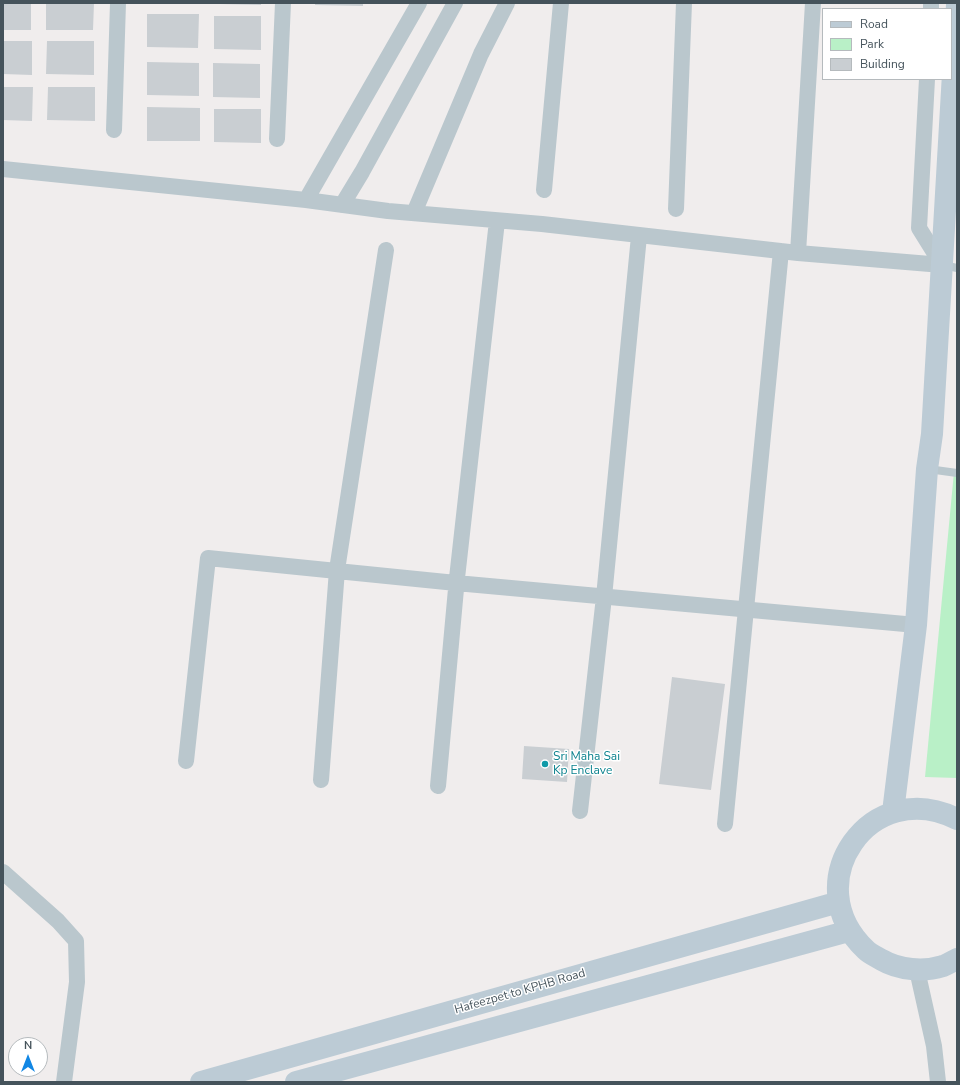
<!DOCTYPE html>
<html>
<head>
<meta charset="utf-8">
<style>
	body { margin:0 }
	#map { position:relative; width:960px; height:1085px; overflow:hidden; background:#f0eded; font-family:"Nunito Sans",sans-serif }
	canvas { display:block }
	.frame { position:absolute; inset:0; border:4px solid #45535b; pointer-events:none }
	.legend { position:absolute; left:822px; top:8px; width:130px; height:72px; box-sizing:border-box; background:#fff; border:1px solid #b5babd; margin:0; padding:5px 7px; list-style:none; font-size:12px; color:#45535b }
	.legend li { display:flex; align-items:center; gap:8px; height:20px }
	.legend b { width:20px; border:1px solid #b5babd }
	.north { position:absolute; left:8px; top:1037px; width:40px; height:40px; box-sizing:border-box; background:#fff; border:1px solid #b5babd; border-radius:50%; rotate:0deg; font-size:11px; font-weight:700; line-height:16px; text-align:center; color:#45535b }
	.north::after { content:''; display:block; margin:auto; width:14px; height:18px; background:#1287e4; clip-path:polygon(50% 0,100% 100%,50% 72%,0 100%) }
</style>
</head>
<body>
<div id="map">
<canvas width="960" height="1085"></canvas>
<div class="frame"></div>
<ul class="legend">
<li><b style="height:5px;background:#bccbd5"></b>Road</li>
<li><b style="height:11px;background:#b9f0c7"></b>Park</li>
<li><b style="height:11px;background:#c9ced2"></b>Building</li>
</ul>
<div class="north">N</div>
</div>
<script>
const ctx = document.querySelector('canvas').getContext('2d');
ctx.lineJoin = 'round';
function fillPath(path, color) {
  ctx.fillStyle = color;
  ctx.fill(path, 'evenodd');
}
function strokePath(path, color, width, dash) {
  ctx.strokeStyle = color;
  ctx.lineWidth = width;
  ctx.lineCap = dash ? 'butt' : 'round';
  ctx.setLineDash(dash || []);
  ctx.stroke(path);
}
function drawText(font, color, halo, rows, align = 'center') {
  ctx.font = font + ' "Nunito Sans",sans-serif';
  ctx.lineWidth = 3;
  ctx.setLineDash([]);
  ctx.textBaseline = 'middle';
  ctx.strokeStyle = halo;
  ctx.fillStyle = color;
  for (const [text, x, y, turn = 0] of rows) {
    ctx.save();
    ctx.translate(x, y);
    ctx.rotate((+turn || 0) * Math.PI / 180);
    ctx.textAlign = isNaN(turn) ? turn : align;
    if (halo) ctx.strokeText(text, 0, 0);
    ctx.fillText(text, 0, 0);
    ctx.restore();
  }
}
const green = new Path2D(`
	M957,471V778L925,777L954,472Z`);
const building = new Path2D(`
	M3,3H31V30H3Z
	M46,3H94L93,30H46Z
	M220,3H261V5L220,4Z
	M315,3H363V6L315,5Z
	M147,14H199L198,48L147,47Z
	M214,16H261V50L214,49Z
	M3,41H32V75L3,74Z
	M47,41H94V75L46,74Z
	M147,62L199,63V96L147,95Z
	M213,63L260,64V98L213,97Z
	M3,87H33L32,121L3,120Z
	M48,87H95V121L47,120Z
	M147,107L200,108V141H147Z
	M214,109H261V143L214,142Z
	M672,677L725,684L711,790L659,784Z
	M524,746L569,749L567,782L522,779Z`);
const lane = new Path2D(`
	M943,265L957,268
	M928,469L957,473`);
const street = new Path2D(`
	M931,9V3
	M927,79L919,228L942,265
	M114,130L118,3
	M277,139L283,3
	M3,169L306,200L388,211L542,224L798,253L942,265
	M544,190L561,3
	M306,200L419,3
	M342,205L362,172L455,3
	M676,209L684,3
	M414,213L481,54L507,3
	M798,253L813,3
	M186,761L208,558L456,583L916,625
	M321,780L337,570L386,250
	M438,786L457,578L497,221
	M580,811L604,597L639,236
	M725,824L781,251
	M3,872L58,921L76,941L77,982L64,1082
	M917,970L934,1046L938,1082`);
const secondary = new Path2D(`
	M893,812L916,625L927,469L932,434L957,5
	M957,819C871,775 795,883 866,950C870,954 877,957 882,960C899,970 924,972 943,966C948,964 953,961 957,959
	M201,1082L839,902
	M296,1082L849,931`);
const markers = [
	[545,764,4,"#0f9aa8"]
];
const cultureNames = [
	["Sri Maha Sai",553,757],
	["Kp Enclave",553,771]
];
const streetNames = [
	["Hafeezpet to KPHB Road",520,992,-16]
];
fillPath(green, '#b9f0c7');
fillPath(building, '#c9ced2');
strokePath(lane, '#bac7cd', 8);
strokePath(street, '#bac7cd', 16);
strokePath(secondary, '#bccbd5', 22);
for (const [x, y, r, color] of markers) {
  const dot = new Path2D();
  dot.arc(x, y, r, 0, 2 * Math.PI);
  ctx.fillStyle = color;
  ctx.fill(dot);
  strokePath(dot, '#fff', 1.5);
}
drawText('12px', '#0d838f', '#fff', cultureNames, 'left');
drawText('12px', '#45535b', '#fff', streetNames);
</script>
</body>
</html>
